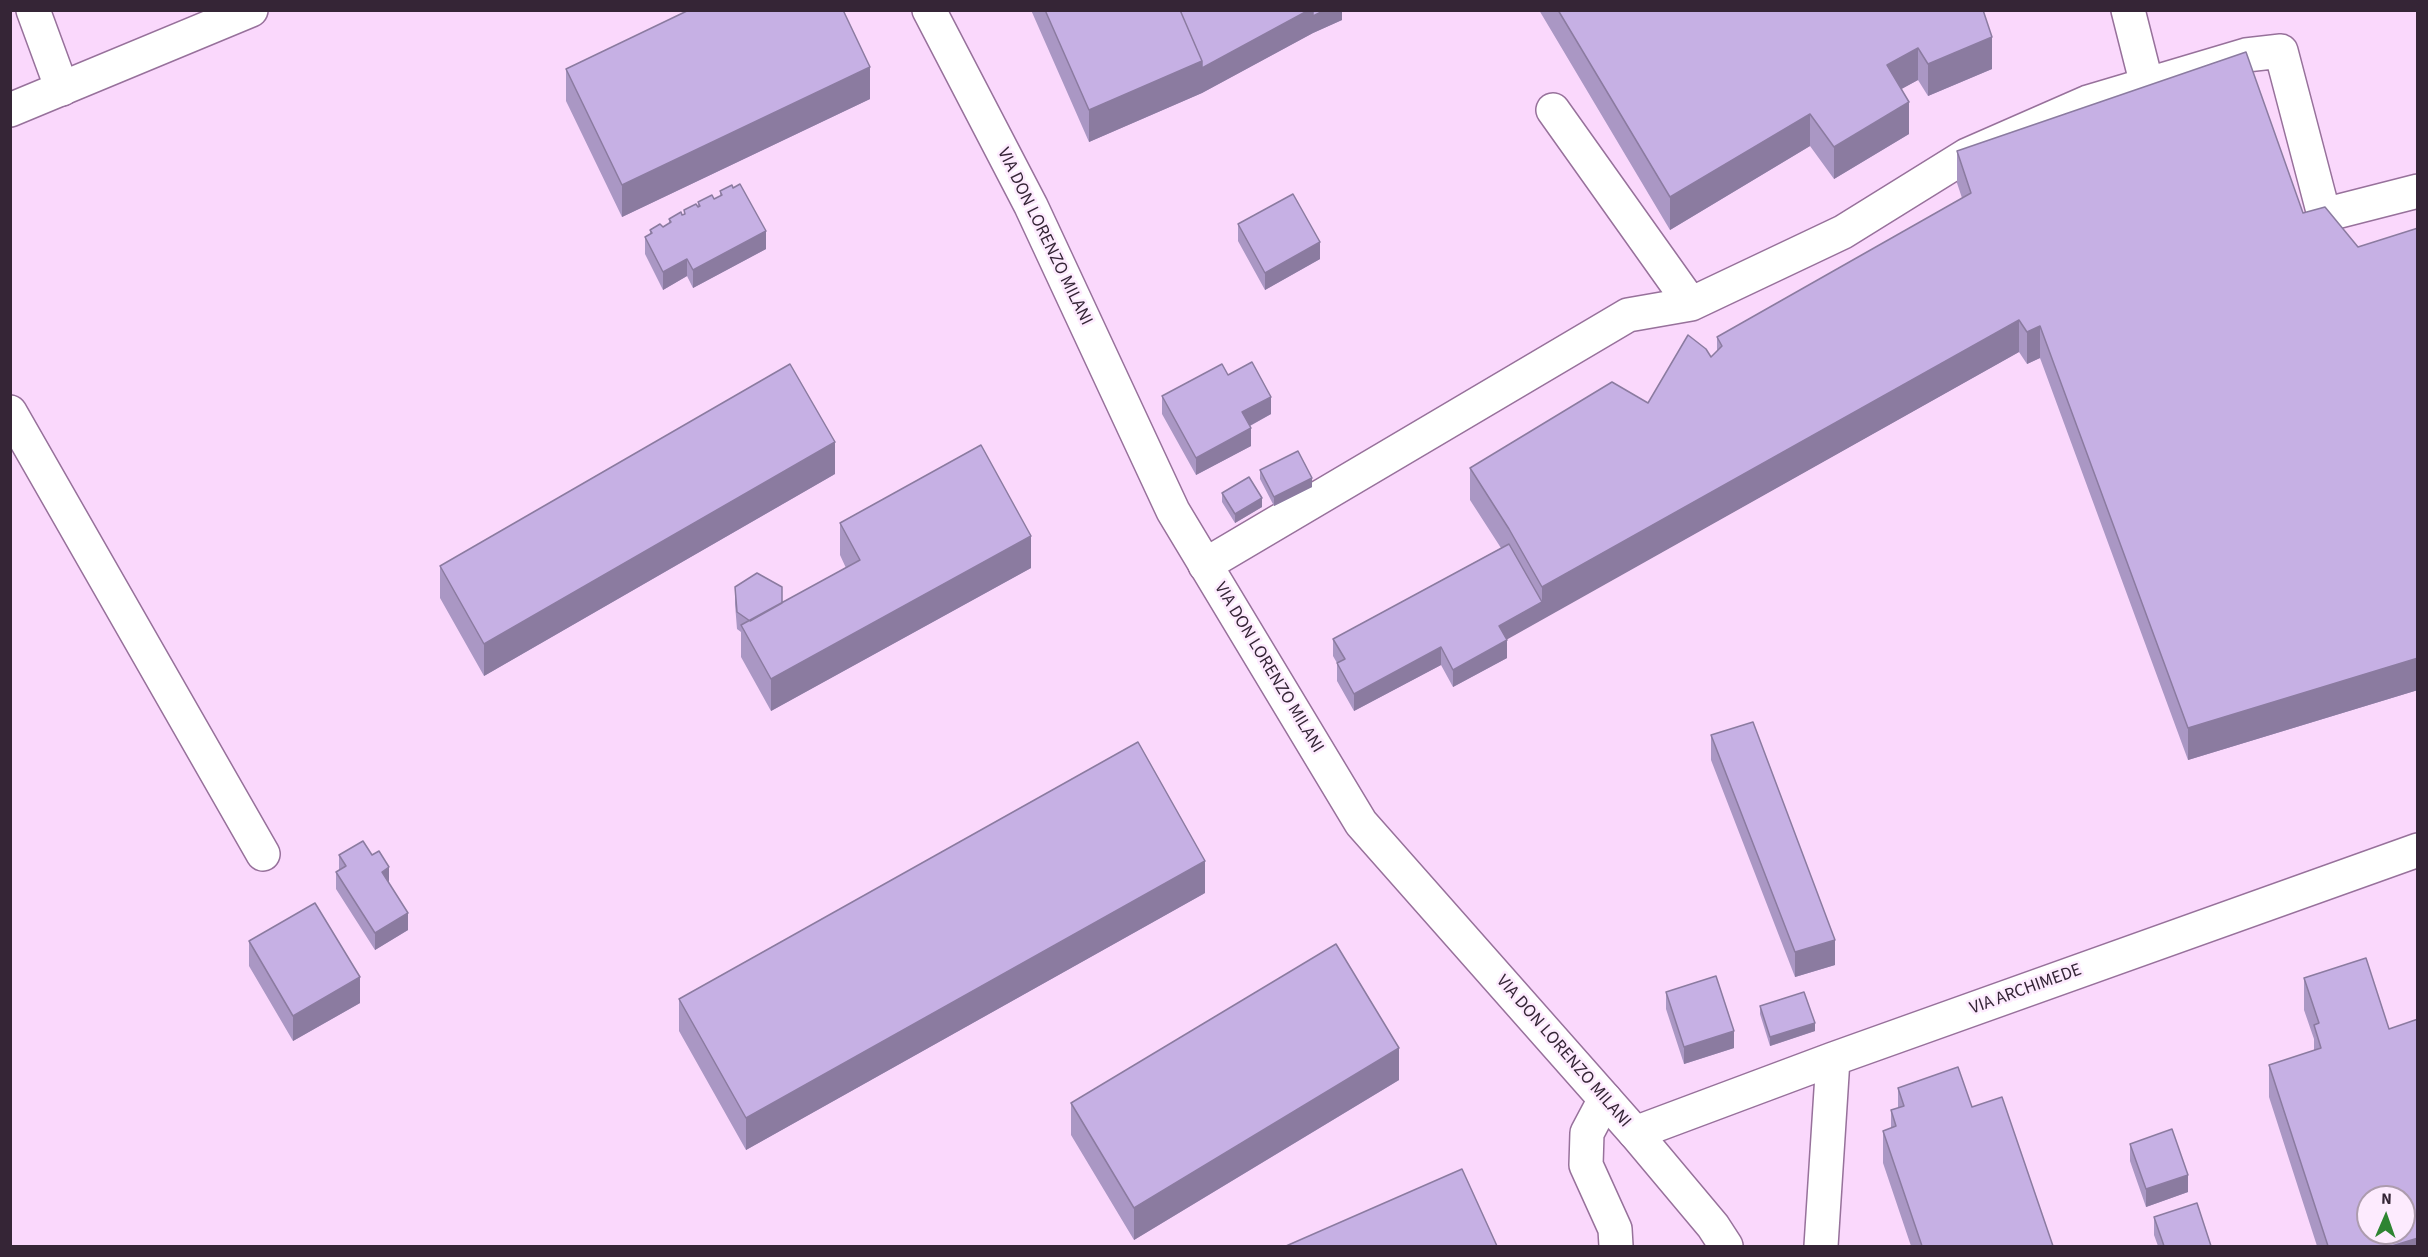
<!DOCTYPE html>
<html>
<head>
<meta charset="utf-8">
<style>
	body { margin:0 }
	#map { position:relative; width:2428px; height:1257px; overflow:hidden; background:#fad8fc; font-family:"Source Sans 3",sans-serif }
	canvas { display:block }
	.frame { position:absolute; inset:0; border:12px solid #352536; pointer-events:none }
	.north { position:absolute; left:2356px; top:1185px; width:60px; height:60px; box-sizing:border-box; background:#fdebfe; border:2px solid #ad9cae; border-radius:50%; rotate:2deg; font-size:16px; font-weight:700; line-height:24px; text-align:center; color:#352536 }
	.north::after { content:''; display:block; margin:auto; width:21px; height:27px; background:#2e8432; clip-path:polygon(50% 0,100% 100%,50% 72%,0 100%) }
</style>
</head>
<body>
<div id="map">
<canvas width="2428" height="1257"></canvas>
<div class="frame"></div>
<div class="north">N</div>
</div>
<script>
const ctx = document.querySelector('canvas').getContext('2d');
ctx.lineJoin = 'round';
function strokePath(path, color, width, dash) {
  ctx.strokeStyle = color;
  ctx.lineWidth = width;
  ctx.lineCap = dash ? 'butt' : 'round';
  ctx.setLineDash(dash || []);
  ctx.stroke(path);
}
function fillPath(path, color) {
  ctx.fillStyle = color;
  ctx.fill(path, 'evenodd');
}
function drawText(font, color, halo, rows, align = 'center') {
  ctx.font = font + ' "Source Sans 3",sans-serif';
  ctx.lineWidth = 5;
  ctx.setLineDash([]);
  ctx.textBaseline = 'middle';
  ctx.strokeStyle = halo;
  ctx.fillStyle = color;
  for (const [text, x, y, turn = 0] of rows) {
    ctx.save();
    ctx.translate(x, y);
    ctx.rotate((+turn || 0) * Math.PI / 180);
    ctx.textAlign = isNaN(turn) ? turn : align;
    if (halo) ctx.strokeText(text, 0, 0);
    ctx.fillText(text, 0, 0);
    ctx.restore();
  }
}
const street = new Path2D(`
	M33,10L62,89
	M2128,10L2147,85
	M1553,110L1691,304
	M10,412L263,854
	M1205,565L1628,315L1691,304L1843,232L1967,155L2088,102L2246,55L2281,51L2324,215L2418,191
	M1605,1099L1587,1133L1586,1165L1615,1229L1616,1246
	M1635,1133L1833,1059L2418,850
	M1821,1246L1833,1059`);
const secondary = new Path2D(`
	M929,10L1031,206L1173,511L1361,823L1635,1133L1713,1226L1726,1246
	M10,110L251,10`);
const wall = new Path2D(`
	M1031,10H1342V20L1313,33L1202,93L1089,142Z
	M1539,10H1983L1992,69L1928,96L1918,80L1901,89L1909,134L1834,179L1810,146L1670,230Z
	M566,69L870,99L622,217L566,101Z
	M1957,151L2303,213L2358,247L2418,228V690L2188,760L2040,358L2027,364L2019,352L1506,639L1507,658L1453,687L1441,665L1354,711L1337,681V663L1333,656V639L1501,548L1470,500V468L1648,403L1711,357L1717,351V337L1962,198L1957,183Z
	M720,191L766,249L693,288L687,276L663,290L645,254V237L650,234V230L663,227L669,224V219L682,215H684V210L698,207V202L714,199L720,196Z
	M1238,224L1320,259L1265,290L1238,241Z
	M1228,375L1271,414L1250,426L1251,446L1196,475L1162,414V396Z
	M1260,470L1312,487L1274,506L1260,479Z
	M835,474L484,676L440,598V566Z
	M1222,493L1262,507L1235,523L1222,502Z
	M840,523L1031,568L771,711L741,657V632L737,629L735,604V587L782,603L846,568L840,555Z
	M1711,735L1835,965L1795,977L1711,760Z
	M339,855L389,884L408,930L375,950L336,889V872L339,870Z
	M1205,893L746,1150L679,1031V999Z
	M249,941L360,1003L293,1041L249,966Z
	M2304,978L2389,1029L2418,1246H2317L2269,1097V1065L2314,1051V1039L2304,1010Z
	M1666,992L1734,1048L1684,1064L1666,1009Z
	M1760,1006L1815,1031L1770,1046L1760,1014Z
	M1399,1080L1134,1240L1071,1135V1103Z
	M1898,1088L1972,1107L2053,1246H1911L1883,1163V1131L1891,1128V1110L1898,1108Z
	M2130,1144L2188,1192L2146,1207L2130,1161Z
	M2154,1217L2211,1246H2158L2154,1235Z`);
const shadedWall = new Path2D(`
	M1309,10H1342V20L1313,33L1202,93L1089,142V110Z
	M1992,37V69L1928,96V64Z
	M1918,48V80L1887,97V65Z
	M870,67V99L622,217V185Z
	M1909,102V134L1834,179V147Z
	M1810,114V146L1670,230V197Z
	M766,231V249L693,288V270Z
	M1320,242V259L1265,290V273Z
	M687,259V276L663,290V272Z
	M2019,320V352L1499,644V626L1542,602V587Z
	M2040,326V358L2027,364V332Z
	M1271,397V414L1242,430V412Z
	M1251,428V446L1196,475V458Z
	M835,442V474L484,676V644Z
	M1312,478V487L1274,506V497Z
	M1262,498V507L1235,523V514Z
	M1031,536V568L771,711V679Z
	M1507,640V658L1453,687V670Z
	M1441,647V665L1354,711V694Z
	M2418,658V690L2188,760V728Z
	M1205,861V893L746,1150V1118Z
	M389,867V885L382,872Z
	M408,913V930L375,950V933Z
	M1835,940V965L1795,977V952Z
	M360,977V1003L293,1041V1016Z
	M1815,1023V1031L1770,1046V1037Z
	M1734,1031V1048L1684,1064V1047Z
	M1399,1048V1080L1134,1240V1208Z
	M2188,1175V1192L2146,1207V1189Z
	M2418,1238V1246H2392Z`);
const building = new Path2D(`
	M689,10H843L870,67L622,185L566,69Z
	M1045,10H1180L1202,61L1089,110Z
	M1180,10H1309L1202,68V61Z
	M1313,10H1325L1313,16Z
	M1558,10H1983L1992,37L1928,64L1918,48L1887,65L1909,102L1834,147L1810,114L1670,197Z
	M2246,52L2303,213L2325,207L2358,247L2418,228V658L2188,728L2040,326L2027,332L2019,320L1542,587L1509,529L1470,468L1612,382L1648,403L1688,335L1706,349L1711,357L1722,346L1717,337L1971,193L1957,151Z
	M740,184L766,231L693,270L687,259L663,272L645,237L652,233L650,230L660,224L663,227L671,222L669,219L681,212L682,215L685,214L684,210L696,204L698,207L700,206L698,202L712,195L714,199L722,195L720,191L732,185L733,188Z
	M1293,194L1320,242L1265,273L1238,224Z
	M1252,362L1271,397L1242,412L1251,428L1196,458L1162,396L1222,364L1228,375Z
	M790,364L835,442L484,644L440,566Z
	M981,445L1031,536L771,679L741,625L860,560L840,523Z
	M1298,451L1312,478L1274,497L1260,470Z
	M1249,477L1262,498L1235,514L1222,493Z
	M1509,544L1542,602L1499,626L1507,640L1453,670L1441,647L1354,694L1337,663L1345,659L1333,639Z
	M757,573L782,587V603L750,621L737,612L735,587Z
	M1753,722L1835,940L1795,952L1711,735Z
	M1138,742L1205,861L746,1118L679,999Z
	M363,841L372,855L379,851L389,867L382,872L408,913L375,933L336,872L346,866L339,855Z
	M315,903L360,977L293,1016L249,941Z
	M1336,944L1399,1048L1134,1208L1071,1103Z
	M2366,958L2389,1029L2418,1019V1238L2392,1246H2328L2269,1065L2321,1048L2314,1025L2319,1023L2304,978ZM2368,1197H2404V1233H2368Z
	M1716,976L1734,1031L1684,1047L1666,992Z
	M1804,992L1815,1023L1770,1037L1760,1006Z
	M1958,1067L1972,1107L2002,1097L2053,1246H1922L1883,1131L1896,1126L1891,1110L1904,1106L1898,1088Z
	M2172,1129L2188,1175L2146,1189L2130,1144Z
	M1462,1169L1497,1246H1286Z
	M2197,1203L2211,1246H2164L2154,1217Z`);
const streetNames = [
	["VIA DON LORENZO MILANI",1044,237,64],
	["VIA DON LORENZO MILANI",1268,668,59],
	["VIA ARCHIMEDE",2026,990,-20],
	["VIA DON LORENZO MILANI",1563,1052,49]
];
strokePath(street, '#97719b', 36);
strokePath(secondary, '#97719b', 36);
strokePath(street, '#fff', 33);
strokePath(secondary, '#fff', 33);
fillPath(wall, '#aa97c4');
fillPath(shadedWall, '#8b7ba0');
fillPath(building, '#c6b0e4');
strokePath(building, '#8b7ba0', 1.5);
drawText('18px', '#352536', '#fdebfe', streetNames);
</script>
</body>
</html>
